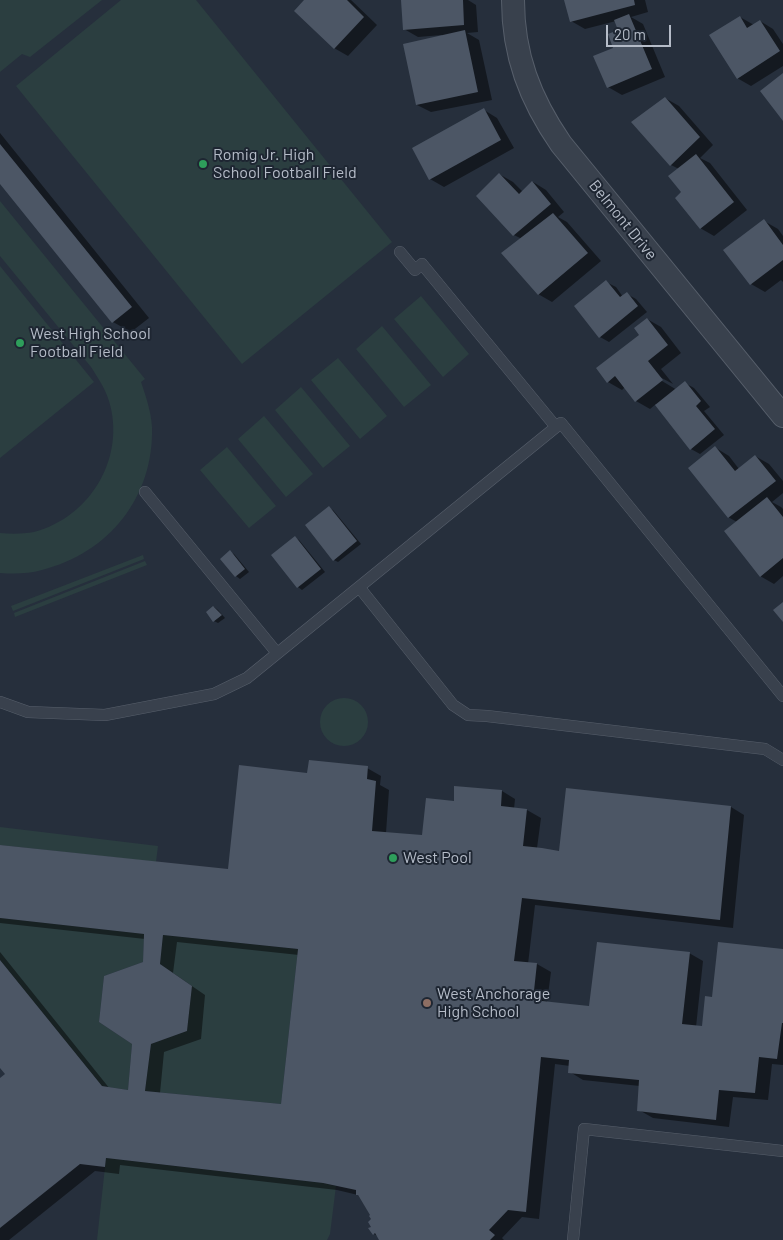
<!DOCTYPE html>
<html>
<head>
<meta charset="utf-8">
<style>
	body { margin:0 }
	#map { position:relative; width:783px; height:1240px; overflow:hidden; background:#262f3c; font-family:Barlow,sans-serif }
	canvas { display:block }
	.scale { position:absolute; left:606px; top:25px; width:65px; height:22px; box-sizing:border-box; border:2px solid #b5bcc8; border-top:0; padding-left:6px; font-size:15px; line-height:18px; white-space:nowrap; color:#b5bcc8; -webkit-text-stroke:4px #1e2632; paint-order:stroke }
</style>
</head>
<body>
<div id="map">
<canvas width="783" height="1240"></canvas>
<div class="scale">20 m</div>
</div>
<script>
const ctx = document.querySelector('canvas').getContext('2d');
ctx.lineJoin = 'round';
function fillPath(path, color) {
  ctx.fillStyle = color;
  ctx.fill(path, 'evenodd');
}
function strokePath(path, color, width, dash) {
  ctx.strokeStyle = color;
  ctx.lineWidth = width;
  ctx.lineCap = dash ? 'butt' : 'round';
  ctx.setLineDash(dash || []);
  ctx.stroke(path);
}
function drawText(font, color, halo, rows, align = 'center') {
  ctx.font = font + ' Barlow,sans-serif';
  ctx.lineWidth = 4;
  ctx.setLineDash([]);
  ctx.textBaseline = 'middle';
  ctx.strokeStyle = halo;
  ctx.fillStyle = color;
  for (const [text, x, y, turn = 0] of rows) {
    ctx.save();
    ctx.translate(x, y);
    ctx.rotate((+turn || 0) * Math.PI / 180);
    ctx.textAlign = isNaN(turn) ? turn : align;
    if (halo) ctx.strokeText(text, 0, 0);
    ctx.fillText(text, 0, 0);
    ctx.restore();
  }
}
const green = new Path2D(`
	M0,0H102L30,57L22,54L0,72Z
	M121,0H196L392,242L242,364L16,86Z
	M0,201L145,379L141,382C146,397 151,411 152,427C154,497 109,553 42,570C28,574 14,574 0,573V533C11,534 23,534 34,532C91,517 126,457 109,401C105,388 98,378 91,367L0,256Z
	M0,266L94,382L0,458Z
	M421,296L469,354L443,377L394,319Z
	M382,326L431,385L404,407L356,349Z
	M338,358L387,416L360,439L311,380Z
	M301,387L350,446L323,468L275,410Z
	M264,416L313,474L286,497L238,439Z
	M227,447L276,506L249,528L200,470Z
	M143,555L144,559L13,611L11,606Z
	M145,561L147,565L15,617L14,613Z
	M320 722a24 24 0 1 1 48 0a24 24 0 1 1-48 0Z
	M0,827L158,846L156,862L0,845Z
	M0,918L144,934L143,962L104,976L99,1022L132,1044L128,1090L102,1086L0,960Z
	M163,935L298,949L281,1104L145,1091L151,1044L187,1031L192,986L160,964Z
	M106,1158L323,1183L336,1186L330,1234L327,1240H97Z`);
const shadow = new Path2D(`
	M306,0H351L377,25L348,56L334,48Z
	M402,0H468L476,5L478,32L467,33L479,40L492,100L431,112L417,105L442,37V35L418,37L404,29Z
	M566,0H645L648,12L631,17L643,24L665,77L622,95L608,87L615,49L620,31L616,21L585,29L571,21Z
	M740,17L754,25L760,21L773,29L783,44V66L751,86L737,78Z
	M665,98L679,106L713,145L700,158L710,163L747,210L714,236L700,228L683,193L679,169L671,165Z
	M484,110L497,118L514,148L444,187L430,179Z
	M0,133L149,318L131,332L113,322L0,182Z
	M499,174L513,182L523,192L533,182L546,190L564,212L558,217L567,222L601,261L552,302L538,294L522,239L514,235Z
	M764,221L778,229L783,236V282L781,280L765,292L751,284Z
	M606,282L616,287L623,297L627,294L636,299L647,312L609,342L600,337Z
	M647,319L661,327L681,353L661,369L673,384L658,376L657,378L677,390L685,383L694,388L710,407L704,411L724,435L700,454L691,449L656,404L650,409L636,401L625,387L622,390L608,382L641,335Z
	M716,448L729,456L739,469L755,456L769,464L783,481V493L772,502L781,507L783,509V576L774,584L760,576L737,522L728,517Z
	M329,508L333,510L361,544L338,562L334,560Z
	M295,538L299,540L325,572L302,590L298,587L273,555Z
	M230,552L234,554L249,572L240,579L236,576Z
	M214,607L218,610L225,618L218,623L214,621Z
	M367,768L381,776L380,785L389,790L386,833L423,836L455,802L502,791L515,799L514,809L527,810L541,818L537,848L560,852L731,807L744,815L733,928L535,905L528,964H537L551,972L547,1002L590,1007L689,953L703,961L696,1027H703L713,999L783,950V1065L772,1064L768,1100L733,1097L729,1127L653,1118L639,1110L640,1086L583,1080L570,1072V1066L555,1064L539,1219L522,1217L502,1238L504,1240H380L379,1237L374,1234L373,1219L358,1195L337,1190L120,1165L119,1174L95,1171L9,1240H0V1079L6,1074L0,1066V952L110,1089L129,1091L144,962L145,939L0,923V847L229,870L308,775ZM177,942L299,955L282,1106L160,1093L164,1052L201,1039L205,995L173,973Z`);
const building = new Path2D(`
	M304,0H347L364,17L334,49L294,11Z
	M401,0H463L464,25L403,30Z
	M564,0H634L635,5L570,22Z
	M629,14L652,69L607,88L593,56L613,48L608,34L618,30L614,20Z
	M740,16L747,28L760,20L780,51L737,79L709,35Z
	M465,30L478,92L416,105L403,44Z
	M783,73V121L760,91Z
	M665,97L700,137L670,166L631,122Z
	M484,108L501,140L429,180L412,148Z
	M0,144L132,307L112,323L0,184Z
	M696,154L734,202L700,229L675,198L681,192L668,176Z
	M499,173L519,194L532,181L551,204L513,236L476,196Z
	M553,213L588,253L538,295L501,253Z
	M764,219L783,245V260L750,285L723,250Z
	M606,280L620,297L627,292L638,306L599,338L574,306Z
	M647,318L668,345L648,361L663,380L635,402L615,376L607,383L596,368L639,335L634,328Z
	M685,381L701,401L696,406L715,429L690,450L655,405Z
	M715,446L735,471L755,455L776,481L728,518L688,468Z
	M767,497L783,517V558L760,577L724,531Z
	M329,506L357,541L333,561L305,525Z
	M295,536L321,569L297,588L271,555Z
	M230,550L245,569L235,577L220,559Z
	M783,602V622L773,610Z
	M213,606L222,615L213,622L206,612Z
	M309,760L368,766L367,779L376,781L372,831L422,835L426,798L454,801V786L502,790L501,806L527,809L523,846L542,848L559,851L566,788L731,806L720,920L522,898L514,961L537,963L533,1000L589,1006L597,942L690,952L682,1024L702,1026L705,996L712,997L718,942L783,949V1023H782L777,1059L759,1057L755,1093L719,1090L716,1120L637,1111L639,1080L568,1073L569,1060L541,1057L526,1212L508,1210L489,1230L495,1235L490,1240H379L375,1233L373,1235L368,1228L371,1227L368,1222L371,1219L369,1216L370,1215L358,1195H356V1190L323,1183L106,1158L105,1167L80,1164L0,1228V1078L5,1074L0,1068V960L102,1086L128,1090L132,1044L99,1022L104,976L143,962L144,934L0,918V845L228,869L239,765L307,773ZM163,935L298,949L281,1104L145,1091L151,1044L187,1031L192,986L160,964Z`);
const lane = new Path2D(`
	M400,252L415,270L422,264L556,427
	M145,492L277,653
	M359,587L453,705L468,715L487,716L765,749L783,760
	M0,702L28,712L105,715L214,694L247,678L561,423L783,696
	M573,1240L584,1129L783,1151`);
const street = new Path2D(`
	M513,0C513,55 530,99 561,144L783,416`);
const markers = [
	[203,164,5,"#2e9e5b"],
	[20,343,5,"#2e9e5b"],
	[393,858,5,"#2e9e5b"],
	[427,1003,5,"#8d6e63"]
];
const poiNames = [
	["Romig Jr. High",213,155],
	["School Football Field",213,173],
	["West High School",30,334],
	["Football Field",30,352],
	["West Pool",403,858],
	["West Anchorage",437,994],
	["High School",437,1012]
];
const streetNames = [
	["Belmont Drive",623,220,51]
];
fillPath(green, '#2b3e40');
fillPath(shadow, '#0007');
fillPath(building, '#4c5665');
strokePath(lane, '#575f6b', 12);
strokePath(street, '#575f6b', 24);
strokePath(lane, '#39414d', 11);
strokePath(street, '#39414d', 22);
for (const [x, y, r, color] of markers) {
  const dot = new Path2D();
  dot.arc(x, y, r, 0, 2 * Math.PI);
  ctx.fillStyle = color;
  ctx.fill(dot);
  strokePath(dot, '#1e2632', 2);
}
drawText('16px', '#b5bcc8', '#1e2632', poiNames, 'left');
drawText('16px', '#b5bcc8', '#1e2632', streetNames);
</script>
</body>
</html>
